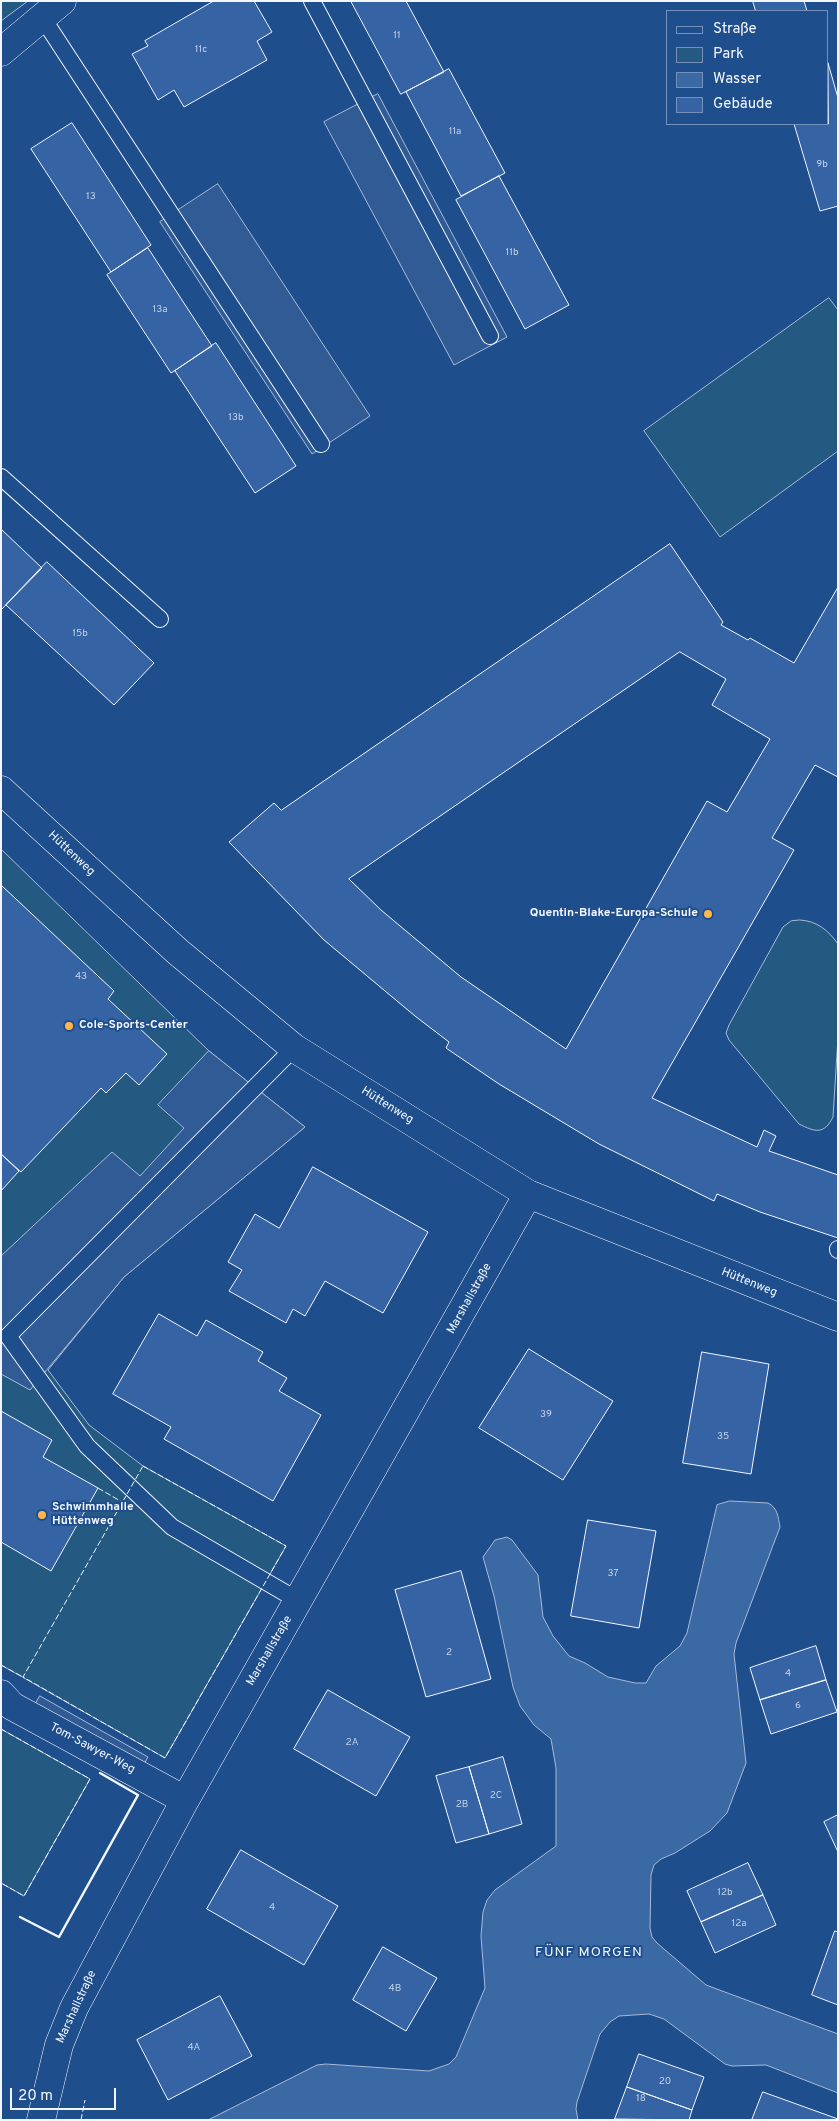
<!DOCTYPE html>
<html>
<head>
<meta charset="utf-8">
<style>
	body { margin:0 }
	#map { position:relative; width:839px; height:2121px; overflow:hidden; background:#1f4e8c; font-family:Overpass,sans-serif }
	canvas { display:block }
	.frame { position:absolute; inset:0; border:2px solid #f2f6ff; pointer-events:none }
	.legend { position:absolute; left:666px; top:10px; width:162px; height:115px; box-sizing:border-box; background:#1f4e8c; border:1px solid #7391ba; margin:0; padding:6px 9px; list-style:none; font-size:15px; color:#f2f6ff }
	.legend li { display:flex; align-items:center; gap:10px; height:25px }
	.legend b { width:25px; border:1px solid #7391ba }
	.scale { position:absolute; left:10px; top:2088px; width:106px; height:22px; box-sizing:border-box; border:2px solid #f2f6ff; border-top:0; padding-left:6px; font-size:15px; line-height:18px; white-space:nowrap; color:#f2f6ff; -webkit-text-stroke:4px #1f4e8c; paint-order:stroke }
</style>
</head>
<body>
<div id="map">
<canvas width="839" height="2121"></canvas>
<div class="frame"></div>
<ul class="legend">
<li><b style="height:6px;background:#1f4e8c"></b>Straße</li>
<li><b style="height:14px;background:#245a82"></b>Park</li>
<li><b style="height:14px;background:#3b69a3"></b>Wasser</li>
<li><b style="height:14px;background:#3563a3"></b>Gebäude</li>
</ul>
<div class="scale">20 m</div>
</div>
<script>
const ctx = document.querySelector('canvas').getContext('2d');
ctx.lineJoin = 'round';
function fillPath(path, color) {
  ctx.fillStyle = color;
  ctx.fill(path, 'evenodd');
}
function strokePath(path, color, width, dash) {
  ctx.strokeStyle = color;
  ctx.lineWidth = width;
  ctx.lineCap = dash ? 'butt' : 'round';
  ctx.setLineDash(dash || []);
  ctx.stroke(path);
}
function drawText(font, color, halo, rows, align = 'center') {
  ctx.font = font + ' Overpass,sans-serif';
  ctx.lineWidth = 4;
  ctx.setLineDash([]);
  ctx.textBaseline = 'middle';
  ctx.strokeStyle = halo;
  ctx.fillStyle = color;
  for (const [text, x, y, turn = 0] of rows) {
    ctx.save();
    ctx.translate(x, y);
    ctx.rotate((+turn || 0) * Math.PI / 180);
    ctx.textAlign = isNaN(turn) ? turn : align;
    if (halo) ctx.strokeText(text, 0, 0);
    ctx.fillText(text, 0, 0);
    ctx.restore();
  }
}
const green = new Path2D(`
	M1,1H28L1,21Z
	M829,298L838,310V451L720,537L644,431Z
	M1,849L209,1051L305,1127L124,1277L48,1370L89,1425L143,1466L286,1546L165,1758L1,1665Z
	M800,920C817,921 828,930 838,944V1037L833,1117C824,1135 815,1132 799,1124L729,1040L726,1033L729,1025L783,927L791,921Z
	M1,1729L90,1779L24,1896L1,1883Z`);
const parking = new Path2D(`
	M378,94L507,337L454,365L324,122Z
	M218,184L370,416L312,454L160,222Z
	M209,1051L305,1127L124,1277L30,1390L1,1374V1256L112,1152L140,1176L184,1128L158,1105Z
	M40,1696L148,1757L143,1766L35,1705Z`);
const water = new Path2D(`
	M730,1501L768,1503C778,1508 778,1517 780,1527L736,1643L734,1654L746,1763L727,1813L710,1831L675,1853L661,1859L654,1865L651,1875L650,1928L652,1937L657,1943L706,1985L838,2034V2093L766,2065L732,2066L725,2064L664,2019L649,2014L619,2016L610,2022L600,2034L577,2102L576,2109L578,2120H208L317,2065L326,2064L429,2071L449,2064L456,2057L485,1988L481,1936L483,1912L487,1900L495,1890L556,1846V1768L551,1739L534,1725L520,1706L513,1687L494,1596L483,1557L495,1540L507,1537L512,1540L538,1575L543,1617L553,1636L569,1656L585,1663L608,1677L635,1683H646L656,1666L680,1646L687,1633L717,1505Z`);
const building = new Path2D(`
	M214,1H254L272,32L257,41L267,60L184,107L174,90L158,100L132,54L148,46L145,41Z
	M351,1H406L444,72L401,94Z
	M753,1H804L807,11H756Z
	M828,63L838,98V206L820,211L794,124H828Z
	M449,69L505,173L461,196L406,92Z
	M72,123L151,245L111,272L31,149Z
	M499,176L569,305L525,329L456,200Z
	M148,248L212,346L171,373L107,275Z
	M216,343L296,466L255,493L175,371Z
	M1,529L42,568L1,610Z
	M670,544L723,622L721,625L748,640L750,638L794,663L838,587V777L815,765L772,838L794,850L652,1098L757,1147L764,1130L776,1136L769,1151L838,1175V1238L760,1212L717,1194L714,1201L599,1144L499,1084L446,1048L449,1042L415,1016L324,940L229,842L274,803L281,810ZM680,652L726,679L712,705L770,739L727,812L707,801L566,1049L461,977L381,910L349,879Z
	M47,562L154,663L114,705L6,605Z
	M1,885L114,991L108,999L167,1054L139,1085L126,1073L106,1093L101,1088L21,1172L1,1154Z
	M1,1154L19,1171L1,1191Z
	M313,1167L428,1232L383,1313L325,1281L305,1316L293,1309L286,1323L229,1291L242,1270L228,1262L255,1214L279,1228Z
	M159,1314L197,1336L206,1320L263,1352L258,1361L287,1378L279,1391L321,1415L273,1501L164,1439L171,1427L113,1394Z
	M529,1349L613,1401L563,1480L479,1428Z
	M702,1352L769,1364L751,1474L683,1463Z
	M1,1411L52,1440L43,1457L98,1488L51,1571L1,1542Z
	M588,1520L656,1531L639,1628L571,1616Z
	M461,1571L491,1679L426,1697L395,1590Z
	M816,1646L826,1680L760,1700L750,1668Z
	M826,1680L837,1712L771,1734L760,1700Z
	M328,1690L410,1737L376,1796L294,1749Z
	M503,1757L522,1824L489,1834L469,1767Z
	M469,1767L489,1834L456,1843L436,1776Z
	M838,1815V1852L824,1822Z
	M241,1850L338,1906L304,1965L207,1909Z
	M748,1863L763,1895L701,1922L687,1891Z
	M763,1895L776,1925L715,1953L701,1922Z
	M835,1931L838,1932V2005L812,1995Z
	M383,1947L437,1978L406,2031L353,2000Z
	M220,1996L252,2056L168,2100L137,2040Z
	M639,2054L704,2077L692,2110L627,2087Z
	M627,2087L692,2110L689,2120L615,2119Z
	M763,2092L838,2119V2120H752Z`);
const service = new Path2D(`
	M312,1L490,336
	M42,17L321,444
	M1,477L160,619
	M294,1048L8,1336L87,1446L172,1527L299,1601
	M838,1250V1249`);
const minor = new Path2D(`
	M1,52L62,1
	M1,1694L12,1706L185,1800
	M41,2120L59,2045L74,2008L185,1800L528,1194`);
const secondary = new Path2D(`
	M1,790L178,952L294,1048L528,1194L838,1317`);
const fence = new Path2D(`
	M143,1466L286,1546L165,1758L23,1677Z
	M98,1488L122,1502L121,1504
	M1,1665L23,1677L24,1676
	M1,1729L90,1779L24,1896L1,1883
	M81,2120L85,2100`);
const wall = new Path2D(`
	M20,1917L59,1937L138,1795L100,1773`);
const markers = [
	[708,914,5,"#ffb74d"],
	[69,1026,5,"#ffb74d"],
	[42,1515,5,"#ffb74d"]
];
const numberNames = [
	["11",397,36],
	["11c",201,50],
	["11a",455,132],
	["9b",822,165],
	["13",91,197],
	["11b",512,253],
	["13a",160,310],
	["13b",236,418],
	["15b",80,634],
	["43",81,977],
	["39",546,1415],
	["35",723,1437],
	["37",613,1574],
	["2",449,1653],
	["4",788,1674],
	["6",798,1706],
	["2A",352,1743],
	["2C",496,1796],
	["2B",462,1805],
	["12b",725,1893],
	["4",272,1908],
	["12a",739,1924],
	["4B",395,1989],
	["4A",194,2048],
	["20",665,2082],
	["18",641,2099]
];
const streetNames = [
	["Hüttenweg",71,854,43],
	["Hüttenweg",387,1106,32],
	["Hüttenweg",749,1283,22],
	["Marshallstraße",470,1299,-61],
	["Marshallstraße",270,1651,-60],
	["Tom-Sawyer-Weg",92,1749,28],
	["Marshallstraße",77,2007,-65]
];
const poiNames = [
	["Quentin-Blake-Europa-Schule",698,914,"right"],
	["Cole-Sports-Center",79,1026],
	["Schwimmhalle",52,1508],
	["Hüttenweg",52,1522]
];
const neighbourhoodNames = [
	["FÜNF MORGEN",589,1953]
];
fillPath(green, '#245a82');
strokePath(green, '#a8bbd7', 1);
fillPath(parking, '#305b95');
strokePath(parking, '#a8bbd7', 1);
fillPath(water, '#3b69a3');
strokePath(water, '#a8bbd7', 1);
fillPath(building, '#3563a3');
strokePath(building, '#f2f6ff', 1);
strokePath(service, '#f2f6ff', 18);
strokePath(minor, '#f2f6ff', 29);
strokePath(secondary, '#f2f6ff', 29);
strokePath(service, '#1f4e8c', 16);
strokePath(minor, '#1f4e8c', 28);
strokePath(secondary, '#1f4e8c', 28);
strokePath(fence, '#f2f6ff', 1, [6, 2.5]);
strokePath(wall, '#f2f6ff', 2.5);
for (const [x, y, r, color] of markers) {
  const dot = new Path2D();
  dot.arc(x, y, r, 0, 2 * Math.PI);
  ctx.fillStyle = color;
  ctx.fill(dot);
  strokePath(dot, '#1f4e8c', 2);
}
drawText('10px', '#c3d1e8', null, numberNames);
drawText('12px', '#f2f6ff', '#1f4e8c', streetNames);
drawText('bold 12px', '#f2f6ff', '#1f4e8c', poiNames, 'left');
ctx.letterSpacing = '1px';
drawText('14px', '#f2f6ff', '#1f4e8c', neighbourhoodNames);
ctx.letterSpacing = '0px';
</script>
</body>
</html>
